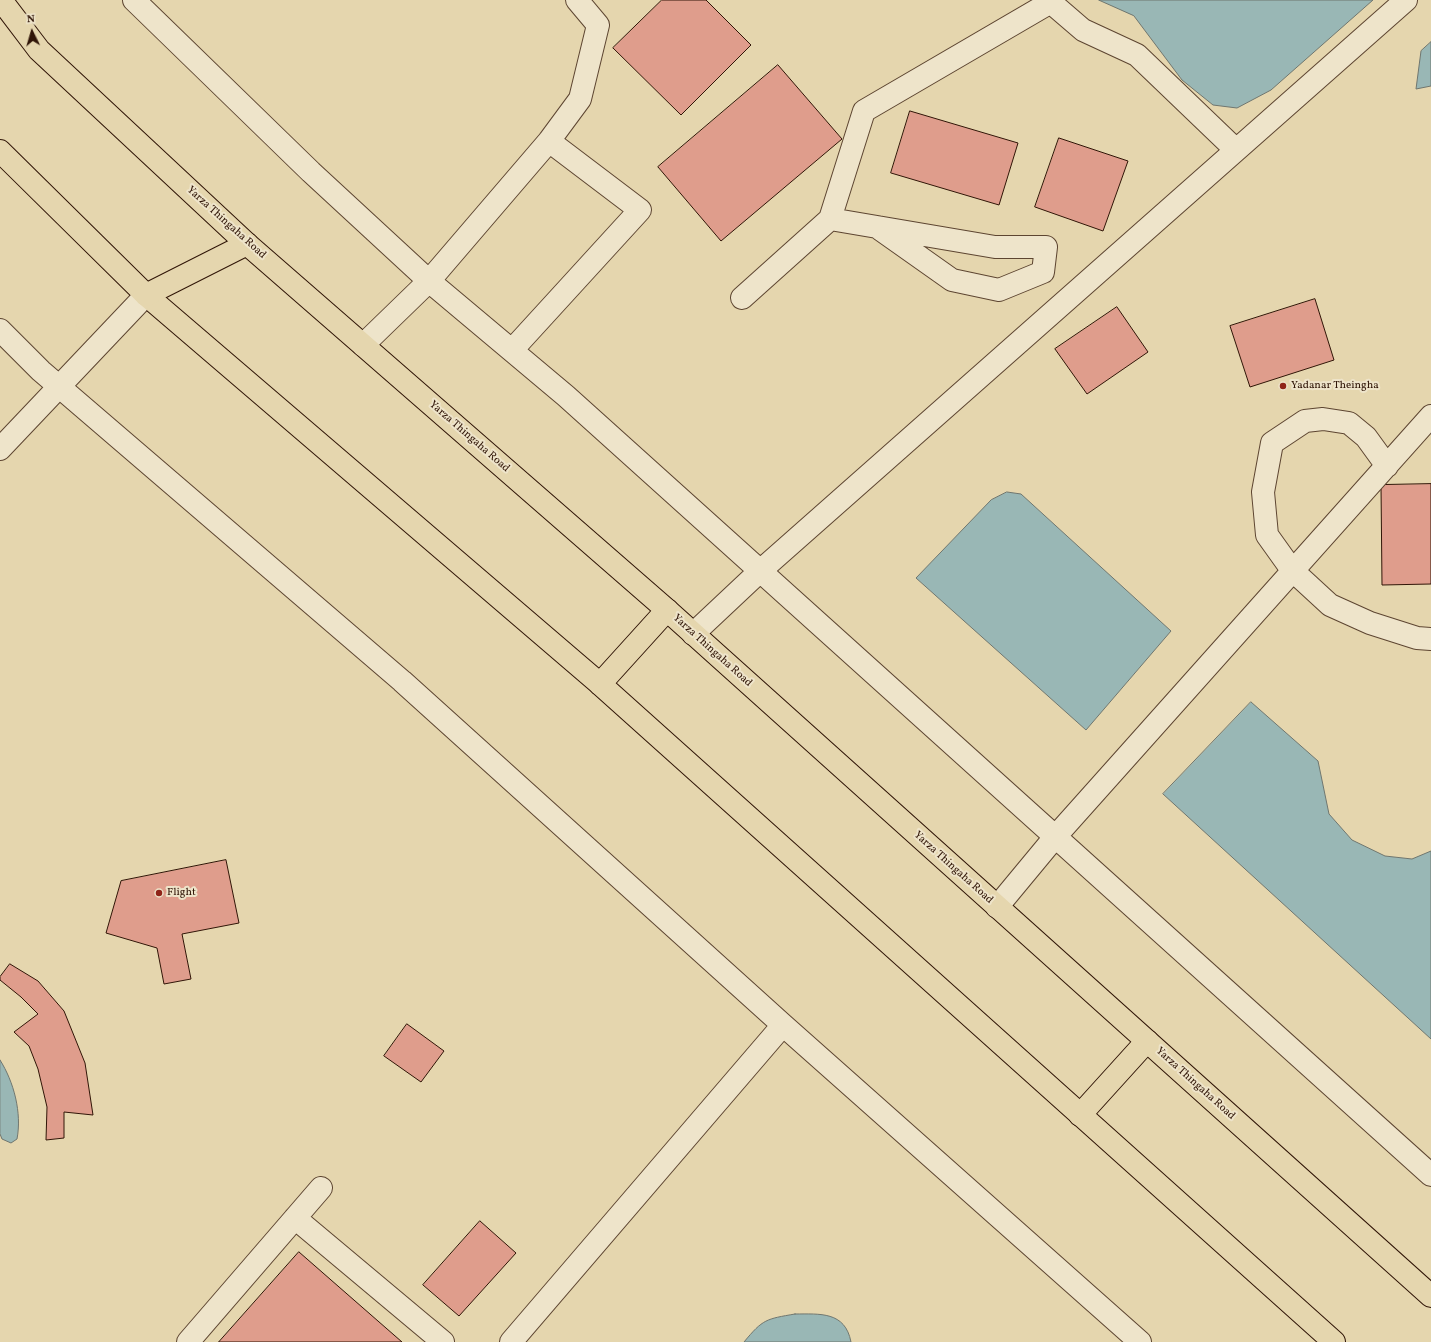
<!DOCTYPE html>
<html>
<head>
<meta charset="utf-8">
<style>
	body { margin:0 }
	#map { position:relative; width:1431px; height:1342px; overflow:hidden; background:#e5d6ae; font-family:Vollkorn,serif }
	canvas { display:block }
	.north { position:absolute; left:12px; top:12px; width:40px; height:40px; -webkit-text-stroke:3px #eee4ca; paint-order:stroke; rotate:355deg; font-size:11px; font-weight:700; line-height:16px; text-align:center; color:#301507 }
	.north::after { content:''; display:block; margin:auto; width:14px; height:18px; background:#301507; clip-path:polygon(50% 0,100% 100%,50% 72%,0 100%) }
</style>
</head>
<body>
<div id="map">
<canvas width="1431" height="1342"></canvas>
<div class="north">N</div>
</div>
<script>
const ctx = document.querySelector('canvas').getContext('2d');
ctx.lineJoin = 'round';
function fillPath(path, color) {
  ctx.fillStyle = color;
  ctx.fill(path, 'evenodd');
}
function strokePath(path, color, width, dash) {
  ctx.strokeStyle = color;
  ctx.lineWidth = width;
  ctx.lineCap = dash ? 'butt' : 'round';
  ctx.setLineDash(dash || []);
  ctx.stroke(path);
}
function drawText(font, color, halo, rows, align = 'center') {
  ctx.font = font + ' Vollkorn,serif';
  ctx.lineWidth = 4;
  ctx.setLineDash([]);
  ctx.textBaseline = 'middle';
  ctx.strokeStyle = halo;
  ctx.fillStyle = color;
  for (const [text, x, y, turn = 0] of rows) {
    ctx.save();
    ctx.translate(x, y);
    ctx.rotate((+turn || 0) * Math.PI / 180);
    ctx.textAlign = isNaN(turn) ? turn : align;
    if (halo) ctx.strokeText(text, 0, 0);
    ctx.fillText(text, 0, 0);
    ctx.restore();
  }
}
const water = new Path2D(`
	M1099,0H1373L1271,90L1237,108L1213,105L1182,80L1134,16Z
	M1431,42V86L1416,89L1421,51Z
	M1007,492L1021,494L1171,631L1086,730L916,578L991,500Z
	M1251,702L1318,761L1329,814L1352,840L1385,856L1412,859L1431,851V1039L1163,794Z
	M0,1060C14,1082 22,1113 17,1139L11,1143L2,1139L0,1134Z
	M795,1314C820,1314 845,1311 851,1342H744C763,1319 766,1319 795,1314Z`);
const building = new Path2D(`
	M662,0H706L751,45L681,115L613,48Z
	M778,65L842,139L721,241L658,167Z
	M910,111L1018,143L999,205L891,173Z
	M1059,138L1128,161L1103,231L1035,207Z
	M1315,299L1334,360L1250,387L1230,326Z
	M1117,307L1148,352L1087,394L1055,349Z
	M1431,484V584L1382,585L1381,485Z
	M226,860L239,923L182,934L191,979L164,984L157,948L106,933L121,881Z
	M10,964L38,981L64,1011L85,1063L93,1115L64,1112V1138L46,1140L47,1107L38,1069L29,1046L14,1032L38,1014L21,997L0,980V977Z
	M407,1024L444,1051L421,1082L384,1056Z
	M480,1221L516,1253L459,1316L423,1285Z
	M299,1252L402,1342H219Z`);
const street = new Path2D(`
	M134,0L311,172L429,281L566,396L1431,1175
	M1048,0L1083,30L1137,55L1236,150
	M830,219L864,111L1051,2
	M742,298L830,219L995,247H1046L1043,272L999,290L952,280L877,227
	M0,330L41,371L402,681L783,1025L1140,1342
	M363,345L429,281L549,141L580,99L598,25L577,0
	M513,349L640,210L549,141
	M0,449L146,295
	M1387,466L1366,437L1349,423L1323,419L1305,421L1272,443L1263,492L1267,535L1292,570L1330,605L1370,623L1417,638L1431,639
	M693,634L759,572L1406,0
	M997,907L1055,837L1431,416
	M295,1218L443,1342
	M188,1342L321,1188
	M511,1342L783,1025`);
const primary = new Path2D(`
	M1,0L39,50L247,244L667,610L1431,1296
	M0,151L146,295L600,684L1334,1342`);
const highway = new Path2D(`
	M146,295L247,244
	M600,684L667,610
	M1080,1115L1147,1041`);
const markers = [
	[1283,386,4,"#8f2418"],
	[159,893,4,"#8f2418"]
];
const streetNames = [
	["Yarza Thingaha Road",226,223,42],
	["Yarza Thingaha Road",469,437,41],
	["Yarza Thingaha Road",712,651,42],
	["Yarza Thingaha Road",953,868,42],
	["Yarza Thingaha Road",1195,1084,42]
];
const poiNames = [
	["Yadanar Theingha",1291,386],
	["Flight",167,893]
];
fillPath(water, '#99b7b5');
strokePath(water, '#6f766f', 1);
fillPath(building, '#df9d8c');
strokePath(building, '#301507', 1);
strokePath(street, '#5d4531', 24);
strokePath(primary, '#301507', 24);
strokePath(highway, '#301507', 24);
strokePath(street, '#eee4ca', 22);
strokePath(primary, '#e5d6ae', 22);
strokePath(highway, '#e5d6ae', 22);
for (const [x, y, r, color] of markers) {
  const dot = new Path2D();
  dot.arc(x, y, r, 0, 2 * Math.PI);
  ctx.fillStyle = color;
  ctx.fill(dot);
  strokePath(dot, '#eee4ca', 1.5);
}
drawText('11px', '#301507', '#eee4ca', streetNames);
drawText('11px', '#301507', '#eee4ca', poiNames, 'left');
</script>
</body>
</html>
